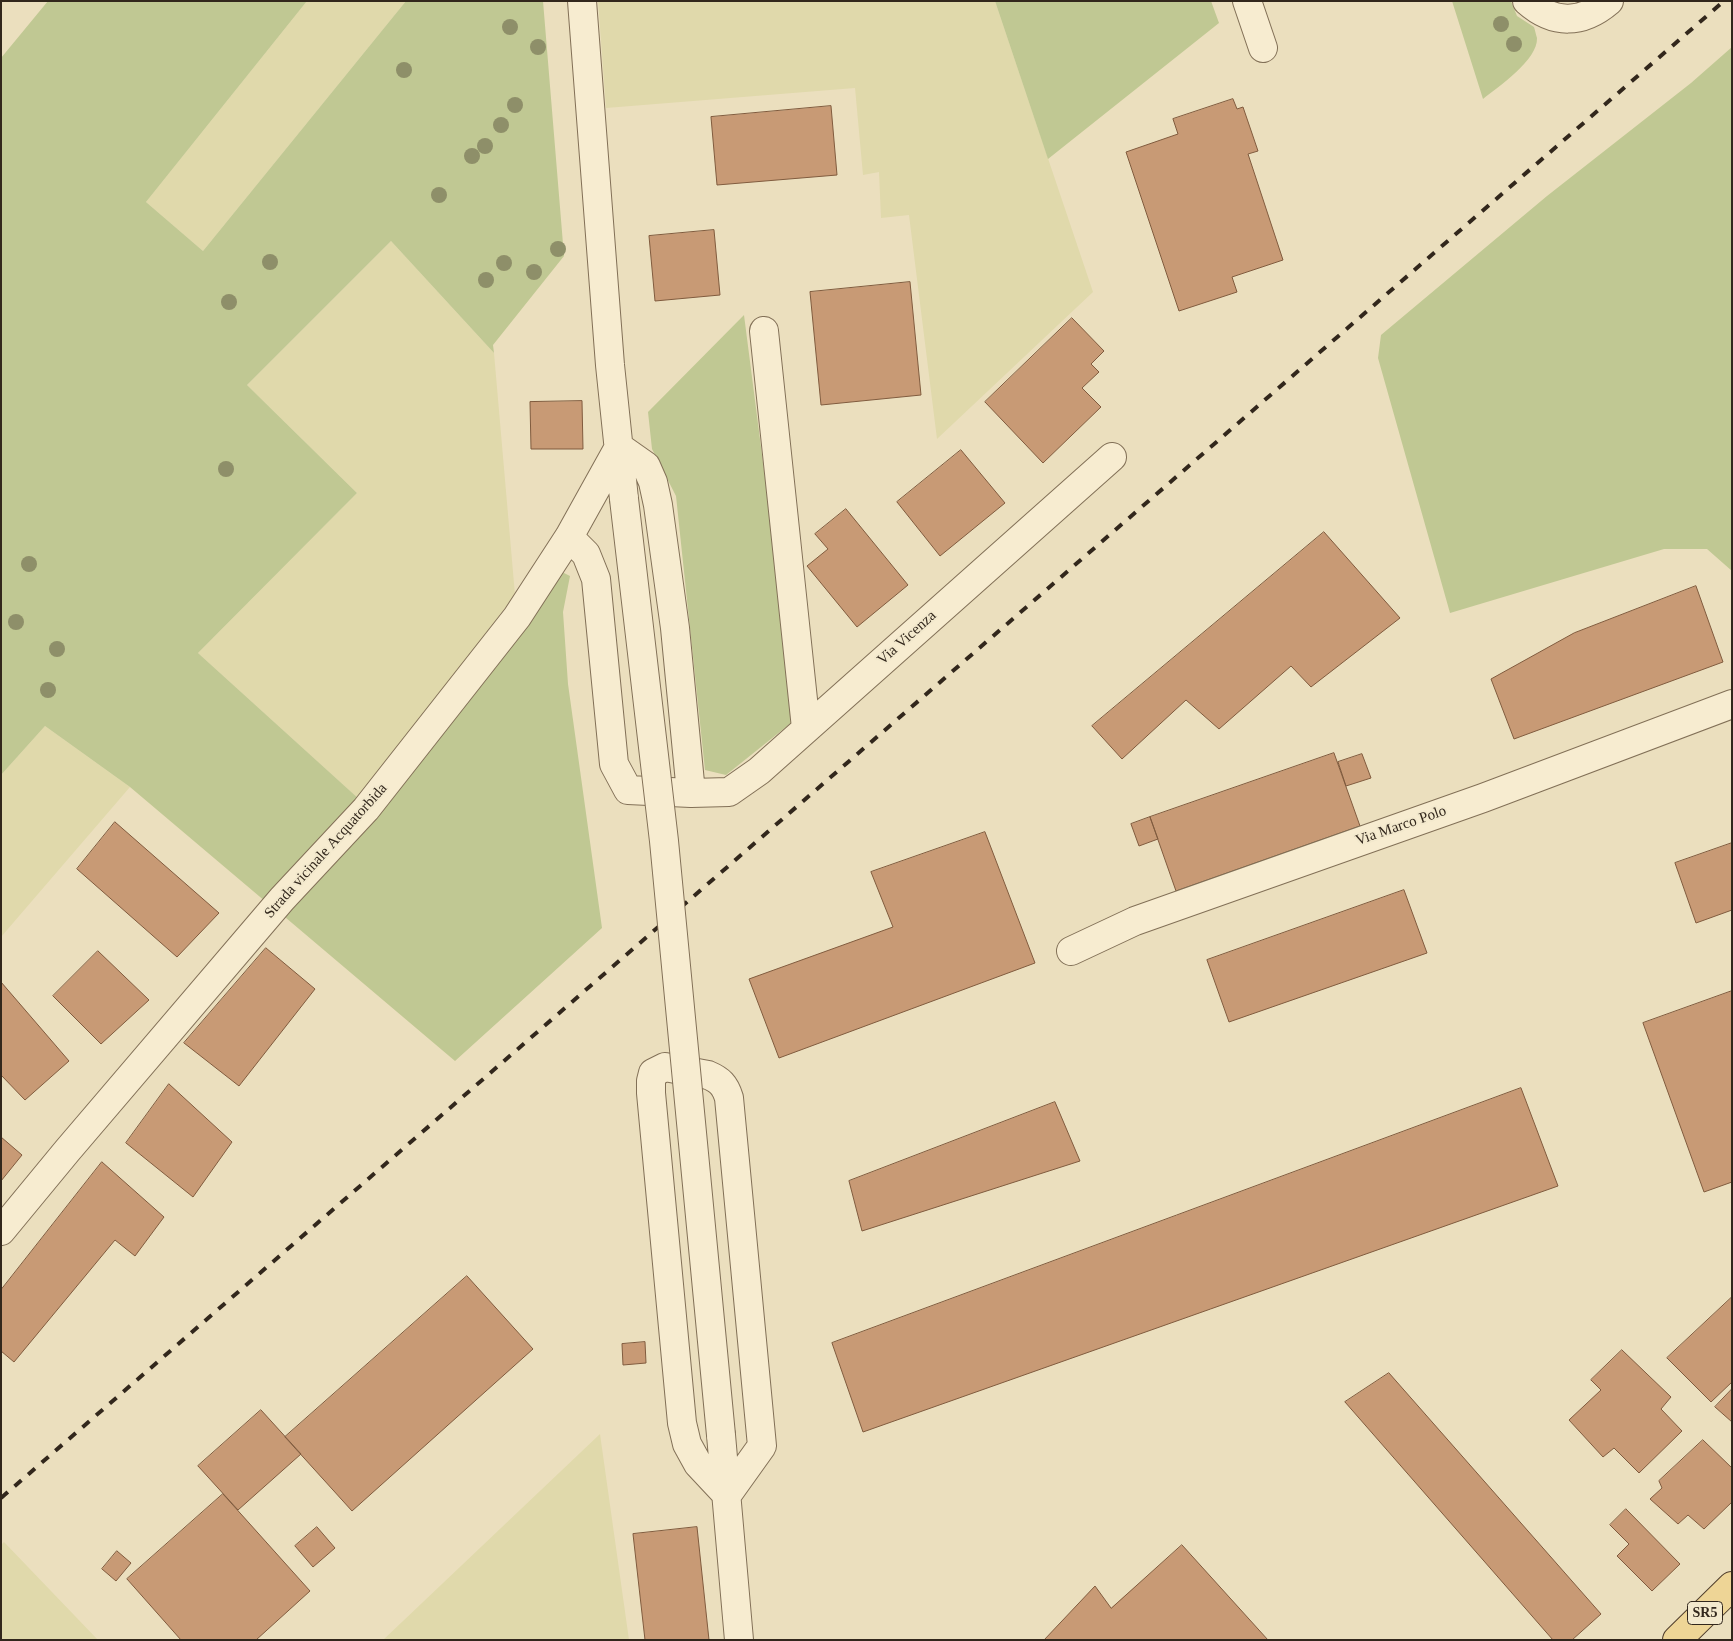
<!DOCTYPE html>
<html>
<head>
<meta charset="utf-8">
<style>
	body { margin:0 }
	#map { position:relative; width:1733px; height:1641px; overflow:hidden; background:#ebdfbe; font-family:"Times New Roman",serif }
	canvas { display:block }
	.frame { position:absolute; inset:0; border:2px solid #32271c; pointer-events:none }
</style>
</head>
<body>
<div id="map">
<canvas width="1733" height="1641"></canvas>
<div class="frame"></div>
</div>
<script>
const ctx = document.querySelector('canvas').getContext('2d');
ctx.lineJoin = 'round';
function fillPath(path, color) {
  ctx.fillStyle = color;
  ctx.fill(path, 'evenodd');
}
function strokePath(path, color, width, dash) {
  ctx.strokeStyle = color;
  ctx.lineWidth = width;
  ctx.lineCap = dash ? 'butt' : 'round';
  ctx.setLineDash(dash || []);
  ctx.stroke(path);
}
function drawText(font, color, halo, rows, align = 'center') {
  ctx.font = font + ' "Times New Roman",serif';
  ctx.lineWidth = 4;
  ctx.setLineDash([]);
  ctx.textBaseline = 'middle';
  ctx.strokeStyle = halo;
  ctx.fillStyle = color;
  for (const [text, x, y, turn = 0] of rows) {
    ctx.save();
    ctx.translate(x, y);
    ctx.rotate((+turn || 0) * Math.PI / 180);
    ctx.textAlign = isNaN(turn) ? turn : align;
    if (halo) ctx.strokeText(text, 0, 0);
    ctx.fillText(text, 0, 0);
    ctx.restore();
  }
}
const farmland = new Path2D(`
	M307,1H406L203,251L146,202Z
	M598,1H995L1093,292L937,439L909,215L881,218L879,172L863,175L855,88L606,108Z
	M391,241L494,353L515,595L359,799L198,653L357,493L247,385Z
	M45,726L130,787L1,937V775Z
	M600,1434L629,1640H383Z
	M4,1542L98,1640H1V1545Z`);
const green = new Path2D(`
	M48,1H307L146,202L203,251L406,1H543L564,256L493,345L494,353L391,241L247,385L357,493L198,653L359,799L266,902L130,787L45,726L1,775V58Z
	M995,1H1211L1219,23L1048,159Z
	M1452,1H1511L1517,16L1534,27C1535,30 1536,35 1537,38C1538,60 1498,87 1483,99Z
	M1732,47V571L1707,549H1664L1450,613L1378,358L1381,335L1547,196L1691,83Z
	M744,315L796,719L726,775L705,770L676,496L652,449L648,412Z
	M562,572L570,576L563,612L568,684L602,928L455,1061L279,912Z`);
const building = new Path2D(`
	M1233,99L1237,109L1243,107L1258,151L1248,154L1283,260L1232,277L1237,292L1179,311L1126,152L1178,134L1173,119Z
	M831,106L837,175L717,185L711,117Z
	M714,230L720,295L655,301L649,236Z
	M910,282L921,395L821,405L810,292Z
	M1072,318L1104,351L1091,364L1099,372L1082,388L1101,407L1043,463L985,402Z
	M582,401L583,449H531L530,402Z
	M961,450L1005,503L940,556L897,502Z
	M846,509L908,585L857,627L807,566L828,549L815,534Z
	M1324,532L1400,618L1311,687L1291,666L1219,729L1186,700L1122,759L1092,726Z
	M1696,586L1723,662L1514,739L1491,679L1574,633Z
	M1334,753L1360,826L1176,891L1150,817Z
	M1362,754L1371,778L1346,786L1338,762Z
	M1150,817L1158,839L1139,846L1131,824Z
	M115,822L219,913L177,957L77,869Z
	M985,832L1035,963L779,1058L749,979L893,927L871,872Z
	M1732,843V910L1696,923L1675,863Z
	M1404,890L1427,953L1229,1022L1207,960Z
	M266,948L315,989L239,1086L184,1043Z
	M98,951L149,1000L101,1044L53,996Z
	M1,982L69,1061L25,1100L1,1075Z
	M1732,991V1182L1704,1192L1643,1023Z
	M169,1084L232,1142L193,1197L126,1143Z
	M1521,1088L1558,1186L863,1432L832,1343Z
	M1055,1102L1080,1161L862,1231L849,1181Z
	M1,1137L22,1155L1,1181Z
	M102,1162L164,1217L135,1256L115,1240L14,1362L1,1351V1290Z
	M467,1276L533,1349L352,1511L285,1437Z
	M1732,1297V1382L1711,1402L1667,1358Z
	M645,1342L646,1363L623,1365L622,1344Z
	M1622,1350L1671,1397L1661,1409L1682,1431L1639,1473L1614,1448L1603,1457L1569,1420L1601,1390L1591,1380Z
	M1389,1373L1601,1614L1572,1640H1553L1345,1402Z
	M1732,1389V1422L1715,1407Z
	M261,1410L301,1454L238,1510L198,1466Z
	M1703,1440L1732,1468V1502L1704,1529L1688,1515L1678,1524L1650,1499L1662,1488L1659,1481Z
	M223,1494L310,1591L256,1640H181L127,1579Z
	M1626,1509L1680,1564L1652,1591L1617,1556L1629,1544L1610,1525Z
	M317,1527L335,1548L313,1567L295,1546Z
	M697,1527L709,1640H645L633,1534Z
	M1182,1545L1268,1640H1044L1095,1586L1111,1608Z
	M117,1551L131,1563L116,1581L102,1569Z`);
const minor = new Path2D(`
	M582,1L610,365L624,499
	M1247,1L1263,48
	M1527,1C1554,25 1582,24 1609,1
	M764,331L806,728
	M619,447L646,466L653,482L658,505L675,628L691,793
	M569,537L586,554L596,579L614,764L628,790L691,793L729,792L759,771L1112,457
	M1071,951L1135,921L1483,798L1732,704
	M665,1067L708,1075C720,1080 725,1085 729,1098L762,1446L727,1495L698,1464L687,1444L682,1423L651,1093V1081L653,1073Z
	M1,1231L67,1151L282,899L366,809L517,617L569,537L619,447
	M721,1435L739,1640`);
const major = new Path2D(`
	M1677,1640L1732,1586`);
const rail = new Path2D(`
	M1,1498L1724,1`);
const minorBridge = new Path2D(`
	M624,499L664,841L721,1435`);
const trees = [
	[1501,24],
	[510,27],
	[1514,44],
	[538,47],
	[404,70],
	[515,105],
	[501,125],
	[485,146],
	[472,156],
	[439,195],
	[558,249],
	[270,262],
	[504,263],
	[534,272],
	[486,280],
	[229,302],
	[226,469],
	[29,564],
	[16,622],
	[57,649],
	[48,690]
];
const shields = [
	[1705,1613,35]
];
const shieldNames = [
	["SR5",1705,1613]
];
const streetNames = [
	["Via Vicenza",907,638,-42],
	["Via Marco Polo",1401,826,-19],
	["Strada vicinale Acquatorbida",326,851,-48]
];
fillPath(farmland, '#e0d9ab');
fillPath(green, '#c0c893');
fillPath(building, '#c89a75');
strokePath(building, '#805b3e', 1);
strokePath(minor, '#827057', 30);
strokePath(major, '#503e2c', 30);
strokePath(minor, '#f7ecd0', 28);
strokePath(major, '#eed596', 28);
strokePath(rail, '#32271c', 4, [9, 9]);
strokePath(minorBridge, '#827057', 30, []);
strokePath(minorBridge, '#f7ecd0', 28);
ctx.fillStyle = '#8e8f69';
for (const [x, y] of trees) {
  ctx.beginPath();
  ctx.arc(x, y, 8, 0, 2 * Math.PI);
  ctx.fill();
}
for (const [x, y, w] of shields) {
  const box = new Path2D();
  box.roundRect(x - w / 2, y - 11.5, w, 23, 4);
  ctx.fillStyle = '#f3e9cd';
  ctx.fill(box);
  strokePath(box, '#32271c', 1);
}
drawText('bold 14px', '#32271c', null, shieldNames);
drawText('15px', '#32271c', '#f3e9cd', streetNames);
</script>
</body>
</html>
